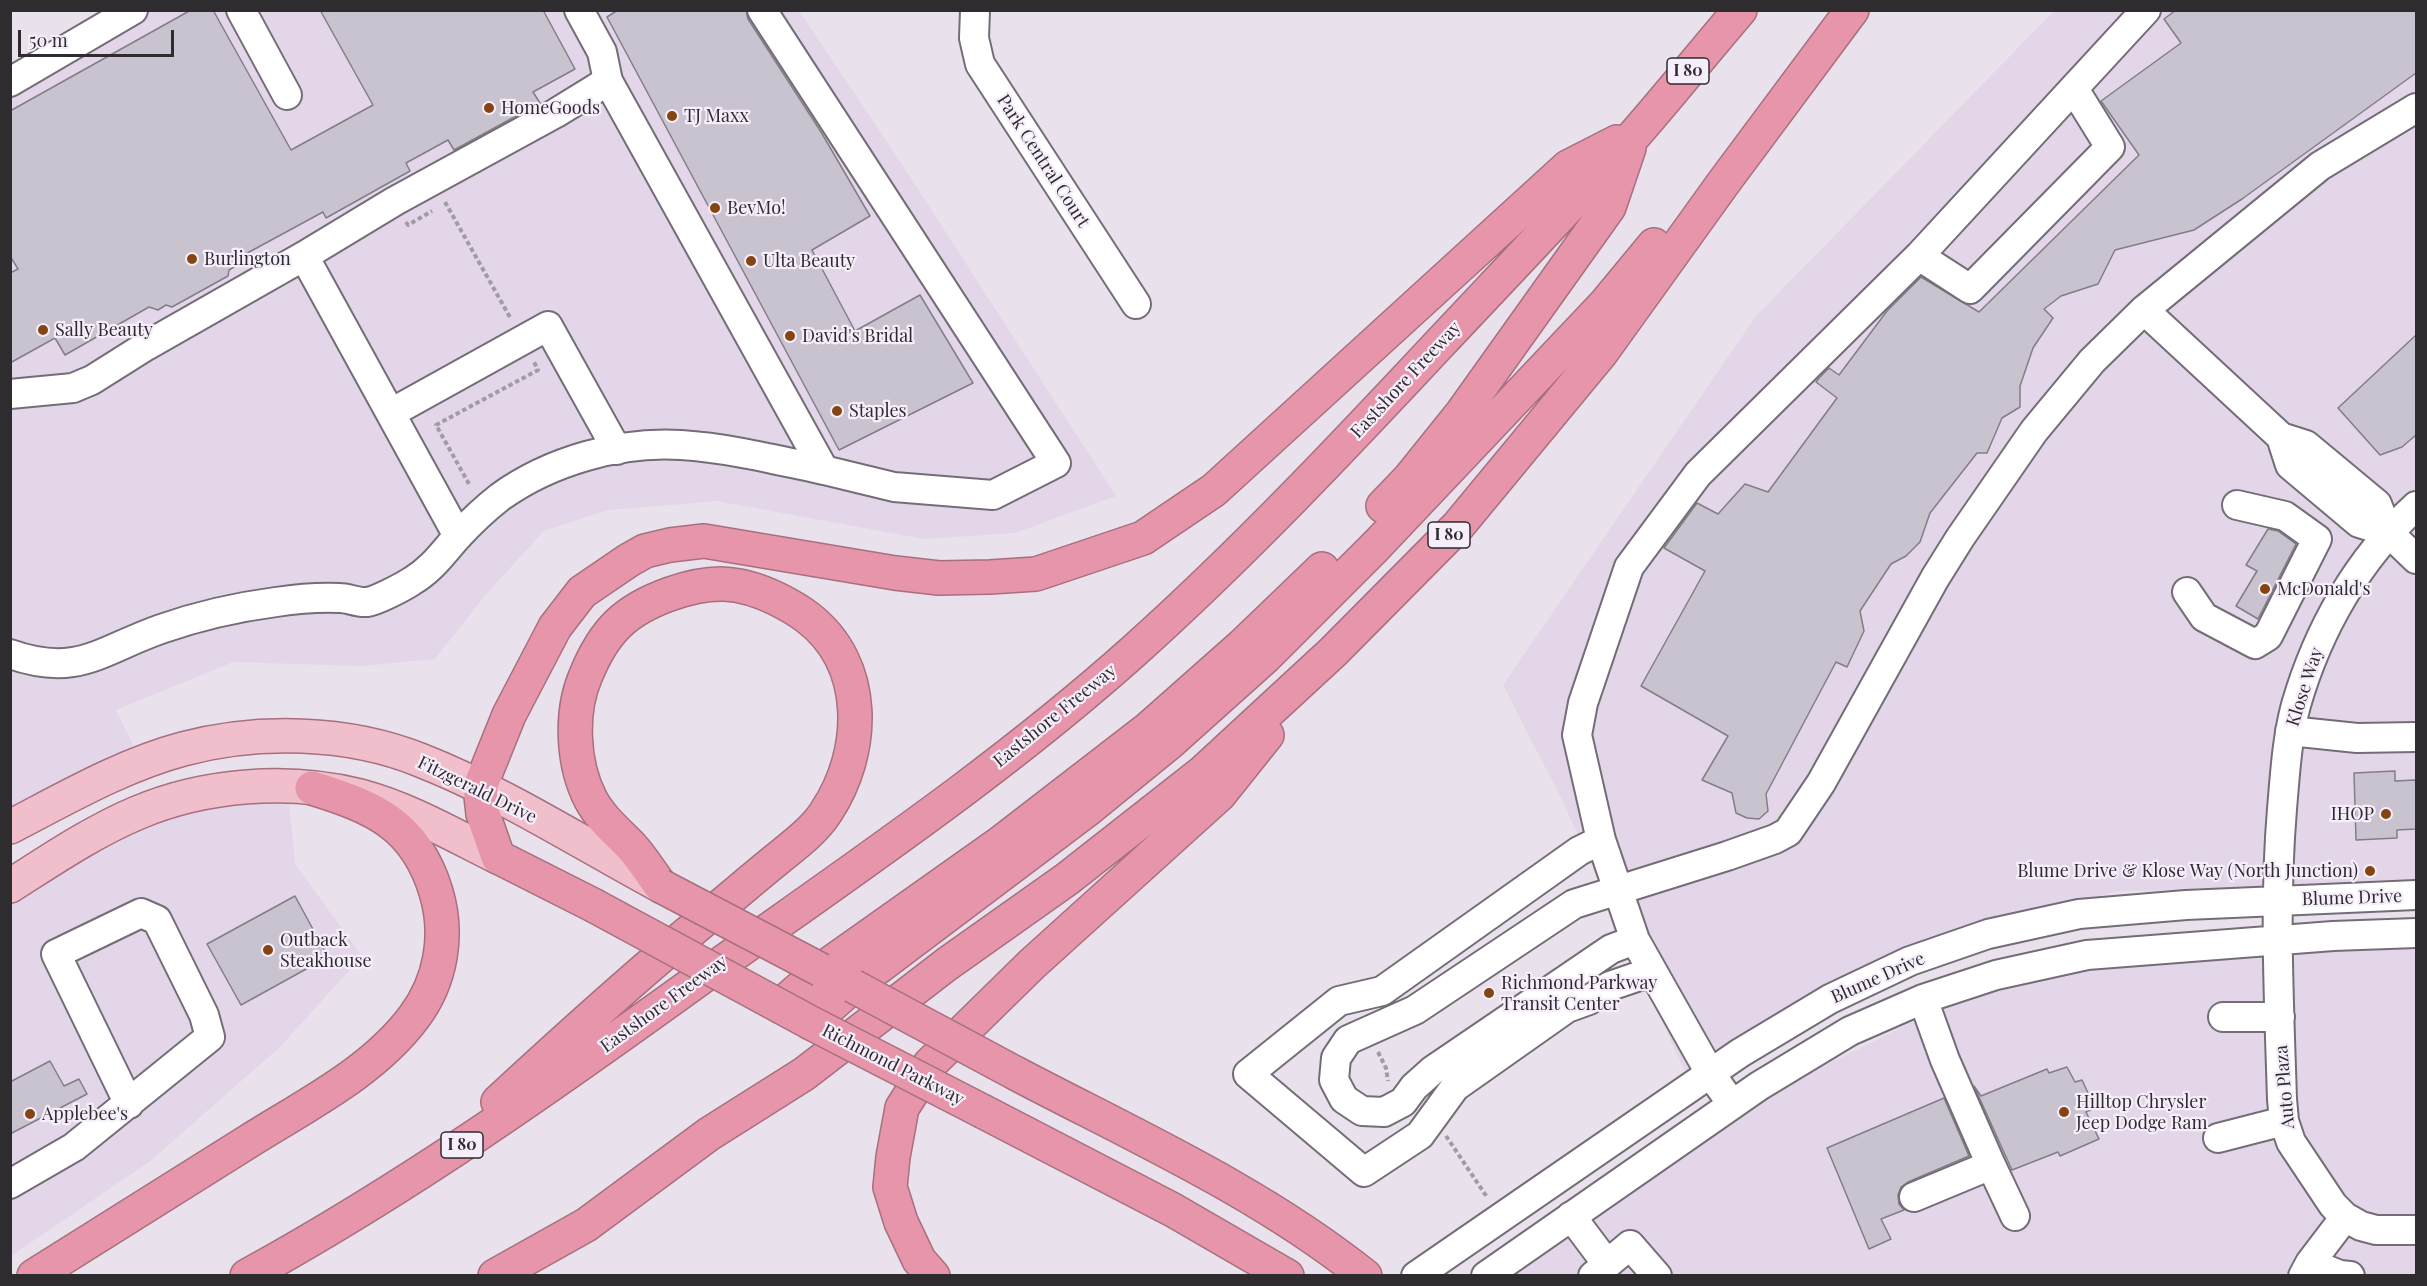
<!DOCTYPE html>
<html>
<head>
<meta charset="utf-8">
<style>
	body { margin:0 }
	#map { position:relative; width:2427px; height:1286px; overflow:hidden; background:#e9e1ec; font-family:"Playfair Display",serif }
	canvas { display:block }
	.frame { position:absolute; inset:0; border:12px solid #2f2c30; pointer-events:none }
	.scale { position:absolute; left:18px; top:30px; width:156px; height:27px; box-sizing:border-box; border:3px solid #2f2c30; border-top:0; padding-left:8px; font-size:18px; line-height:21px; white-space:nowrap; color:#2f2c30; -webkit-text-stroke:4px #f6eefa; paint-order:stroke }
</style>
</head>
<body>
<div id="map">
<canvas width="2427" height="1286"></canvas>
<div class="frame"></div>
<div class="scale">50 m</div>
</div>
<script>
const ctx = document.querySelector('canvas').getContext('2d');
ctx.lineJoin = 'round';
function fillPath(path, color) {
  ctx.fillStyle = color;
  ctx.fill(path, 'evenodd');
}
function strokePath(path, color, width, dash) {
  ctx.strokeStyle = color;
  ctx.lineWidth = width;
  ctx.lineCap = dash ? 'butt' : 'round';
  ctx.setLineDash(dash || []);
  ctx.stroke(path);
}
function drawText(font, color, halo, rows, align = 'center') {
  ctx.font = font + ' "Playfair Display",serif';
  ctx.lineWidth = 4.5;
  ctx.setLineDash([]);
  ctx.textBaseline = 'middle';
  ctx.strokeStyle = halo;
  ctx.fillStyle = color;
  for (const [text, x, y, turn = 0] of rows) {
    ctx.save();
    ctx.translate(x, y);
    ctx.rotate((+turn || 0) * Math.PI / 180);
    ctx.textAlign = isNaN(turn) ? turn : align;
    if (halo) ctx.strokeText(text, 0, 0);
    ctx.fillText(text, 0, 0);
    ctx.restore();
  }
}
const built = new Path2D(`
	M114,11H799L890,146L1116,496L1015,533L924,539L717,501L608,510L544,531L487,593L435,659L362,666L233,662L116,710L137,753L11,822L10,68Z
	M2054,11H2416V886L2120,891L1975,925L1687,1077L1563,802L1503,685L1756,316Z
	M289,800L295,864L362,956L281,1046L149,1162L11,1256L10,899L110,840L202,806Z
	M2416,943V1275L1491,1276L1736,1110L1970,993L2050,971Z`);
const building = new Path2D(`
	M191,10H213L291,150L373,105L320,10H543L575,69L533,92L540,103L454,150L448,140L406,163L410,171L326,218L323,212L240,257L237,265L229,270L228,276L172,307L166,305L158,310L149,307L65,355L55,338L10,363V273L18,269L10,256V111Z
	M618,10H746L748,19L821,132L870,216L812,250L855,331L920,295L973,383L839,450L607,17Z
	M2176,10H2416V73L2242,199L2194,230L2115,250L2098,284L2061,296L2044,309L2053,318L2033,348L2020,386V407L2002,418L1987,453H1977L1930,513L1920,542L1906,556L1891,564L1860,611L1864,631L1847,667L1836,662L1766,794L1768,811L1759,819L1747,818L1736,813L1732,793L1702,780L1728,736L1641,686L1705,571L1664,548L1697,503L1718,514L1745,484L1768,492L1837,398L1816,382L1819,378L1829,368L1839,375L1887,311L1921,277L1979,312L2139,155L2101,101L2181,43L2164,19Z
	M2416,335V435L2402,447L2380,455L2338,408Z
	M2268,529L2278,531L2296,544L2258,619L2236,606L2257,571L2246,565Z
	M2395,771V781L2416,780V829L2397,830V838L2356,840L2354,773Z
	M295,896L328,957L241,1005L207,944Z
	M50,1061L64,1086L79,1079L87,1094L10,1134V1082Z
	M2067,1067L2075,1082L2082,1080L2095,1108L2086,1112L2099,1139L2060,1156L2058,1152L2012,1170L1974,1086L1981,1096L2047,1069L2049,1073Z
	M1944,1098L1969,1156L1908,1182L1901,1187L1898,1195L1899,1204L1904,1210L1881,1219L1891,1239L1869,1249L1827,1148Z`);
const path = new Path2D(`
	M445,202L511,319
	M406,222L408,225L432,211
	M469,484L436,425L538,370L533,360
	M1378,1052L1386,1068L1388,1081
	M1446,1136L1487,1197`);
const minor = new Path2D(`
	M241,10L287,95
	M975,10L974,38L980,64L1136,304
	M608,81L824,470L894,487L993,495L1056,463L762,10
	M10,82L133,10
	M304,256L458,536
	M1919,256L1970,289L2110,147L2074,89
	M2144,310L2281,437L2306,445L2377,504L2388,532L2416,559
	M10,394L73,388L92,380L146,346L304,256L395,201L556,113L608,81L602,52L579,10
	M391,413L548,326L617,450
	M2281,437L2290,465L2359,523L2388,532
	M2416,506C2358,559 2318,629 2296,705C2287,738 2285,774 2282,809C2274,905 2279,1002 2282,1099L2284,1121L2291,1142L2333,1205L2345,1217L2361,1226L2376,1230H2416
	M2187,592L2204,617L2255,644L2268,636L2317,539L2285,516L2237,505
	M10,654C78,678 101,650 161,629C198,616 238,607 276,602C296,599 319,597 340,598C348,598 358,603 367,602C376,601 403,587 412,581C431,570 443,553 457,537C470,523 486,508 500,497C550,461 620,441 681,445C729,448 777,460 824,470
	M2290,731L2357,738L2416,737
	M1601,840L1579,851L1382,991L1339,1001L1248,1074L1364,1172L1420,1135L1455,1087L1567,1008L1589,1000L1610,986L1651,972
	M1635,940L1611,949L1433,1070L1414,1087L1403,1102L1384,1112L1362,1111L1344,1099L1334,1080L1336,1058L1348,1040L1415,1010L1574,904L1727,856L1775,839L1788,832L1821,783L1935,578L1960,538L2034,431L2092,361L2144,310L2320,166L2416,108
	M1923,999L1945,1060L1991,1165
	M2223,1017H2280
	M1732,1104L1710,1073L1635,940L1601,840L1577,735L1583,703L1629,567L1698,474L1919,256L2146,10
	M2218,1138L2284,1121
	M10,1184L74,1147L210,1037L204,1015L157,920L141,913L56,954L129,1104
	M1914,1197L1991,1165L2015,1216
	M1571,1216L1607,1264
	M2310,1263L2340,1275L2350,1276
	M1416,1276L1740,1053L1830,999L1910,961L1988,934L2079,914L2186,905L2416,895
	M1486,1276L1759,1086L1850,1031L1923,999L1996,975L2087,955L2333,936L2416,933
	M1593,1276L1630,1245L1657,1276
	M2303,1276L2310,1263L2345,1217`);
const major = new Path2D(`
	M10,827C66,798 123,765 183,749C258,729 348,731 420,760C504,793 581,843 661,886
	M10,886C51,860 92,832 137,813C205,784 289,778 360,796C409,809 453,835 498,857`);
const highway = new Path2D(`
	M1383,506L1409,479L1462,413L1609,207L1629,148
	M593,905L498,857L483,814L480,787L509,715L555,627L582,592L629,560L645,551L670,545L704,541L895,573L939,578L990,577L1036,574L1143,538L1214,490L1568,167L1617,142
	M780,1006L821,970L999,844L1148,729L1244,644L1322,569
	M811,1023L853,986L1088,809L1169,743L1265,657L1376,546L1606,303L1654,245
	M1017,1074C1135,1136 1260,1192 1365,1276
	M498,1102C564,1041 630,981 699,924C725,903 750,881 776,860C793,846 814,831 826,812C866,752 869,664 807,617C798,610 787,604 777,599C738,580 710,580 670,594C625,610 604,631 586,675C570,711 572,764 591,800C600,817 615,830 629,844C641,856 650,872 661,886
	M984,1112L1173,1210L1287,1276
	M34,1276C106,1231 177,1186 249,1141C306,1105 373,1072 414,1017C441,981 449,935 436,892C416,825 374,807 312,788
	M247,1276C407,1188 554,1084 702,977C849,872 1000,771 1135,650C1243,553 1343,447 1442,341C1505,274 1569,207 1631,139C1668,97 1703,53 1740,10
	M495,1276L586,1225L709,1134L804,1074L947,964L1067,879L1202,773L1333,652L1458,526L1601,353L1724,182L1852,10
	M933,1276L919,1260L901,1222L890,1187L893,1157L902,1108L930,1064L1032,964L1219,795L1267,735`);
const highwayBridge = new Path2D(`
	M661,886L821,970
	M593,905L811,1023L984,1112
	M853,986L1017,1074`);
const markers = [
	[489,108,6,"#864413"],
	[672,116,6,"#864413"],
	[715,208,6,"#864413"],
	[192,259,6,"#864413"],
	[751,261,6,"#864413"],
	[43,330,6,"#864413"],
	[790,336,6,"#864413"],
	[837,411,6,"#864413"],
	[2265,589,6,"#864413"],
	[2386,814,6,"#864413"],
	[2370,871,6,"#864413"],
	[268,950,6,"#864413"],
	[1489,993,6,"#864413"],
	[2064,1112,6,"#864413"],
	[30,1114,6,"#864413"]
];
const shields = [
	[1688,71,42],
	[1449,535,42],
	[462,1145,42]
];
const shieldNames = [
	["I 80",1688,71],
	["I 80",1449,535],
	["I 80",462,1145]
];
const poiNames = [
	["HomeGoods",501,108],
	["TJ Maxx",684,116],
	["BevMo!",727,208],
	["Burlington",204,259],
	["Ulta Beauty",763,261],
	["Sally Beauty",55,330],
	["David's Bridal",802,336],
	["Staples",849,411],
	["McDonald's",2277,589],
	["IHOP",2374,814,"right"],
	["Blume Drive & Klose Way (North Junction)",2358,871,"right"],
	["Outback",280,940],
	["Steakhouse",280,961],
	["Richmond Parkway",1501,983],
	["Transit Center",1501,1004],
	["Hilltop Chrysler",2076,1102],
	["Jeep Dodge Ram",2076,1123],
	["Applebee's",42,1114]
];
const streetNames = [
	["Park Central Court",1043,161,57],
	["Eastshore Freeway",1406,380,-47],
	["Klose Way",2305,687,-72],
	["Eastshore Freeway",1055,716,-39],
	["Fitzgerald Drive",477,790,26],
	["Blume Drive",2352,898,-2],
	["Blume Drive",1878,978,-24],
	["Eastshore Freeway",664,1004,-36],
	["Richmond Parkway",893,1065,27],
	["Auto Plaza",2285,1087,-95]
];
fillPath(built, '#e3d6e8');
fillPath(building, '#c8c3cf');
strokePath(building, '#827d88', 1.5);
strokePath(minor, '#746d77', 32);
strokePath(major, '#a7707f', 36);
strokePath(highway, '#a7707f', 36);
strokePath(path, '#a19ba3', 4, [4.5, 3]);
strokePath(minor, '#fff', 28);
strokePath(major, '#f1bfcc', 33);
strokePath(highway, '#e795aa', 33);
strokePath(highwayBridge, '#a7707f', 36, []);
strokePath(highwayBridge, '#e795aa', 33);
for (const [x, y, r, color] of markers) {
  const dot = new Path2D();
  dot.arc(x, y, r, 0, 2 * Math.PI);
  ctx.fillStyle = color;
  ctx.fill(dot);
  strokePath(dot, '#f6eefa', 2);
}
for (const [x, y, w] of shields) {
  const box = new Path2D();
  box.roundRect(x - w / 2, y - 13, w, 26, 4.5);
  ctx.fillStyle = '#f6eefa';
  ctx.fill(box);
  strokePath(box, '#2f2c30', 1.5);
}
drawText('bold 16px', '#2f2c30', null, shieldNames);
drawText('18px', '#2f2c30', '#f6eefa', poiNames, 'left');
drawText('18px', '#2f2c30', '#f6eefa', streetNames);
</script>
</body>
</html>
